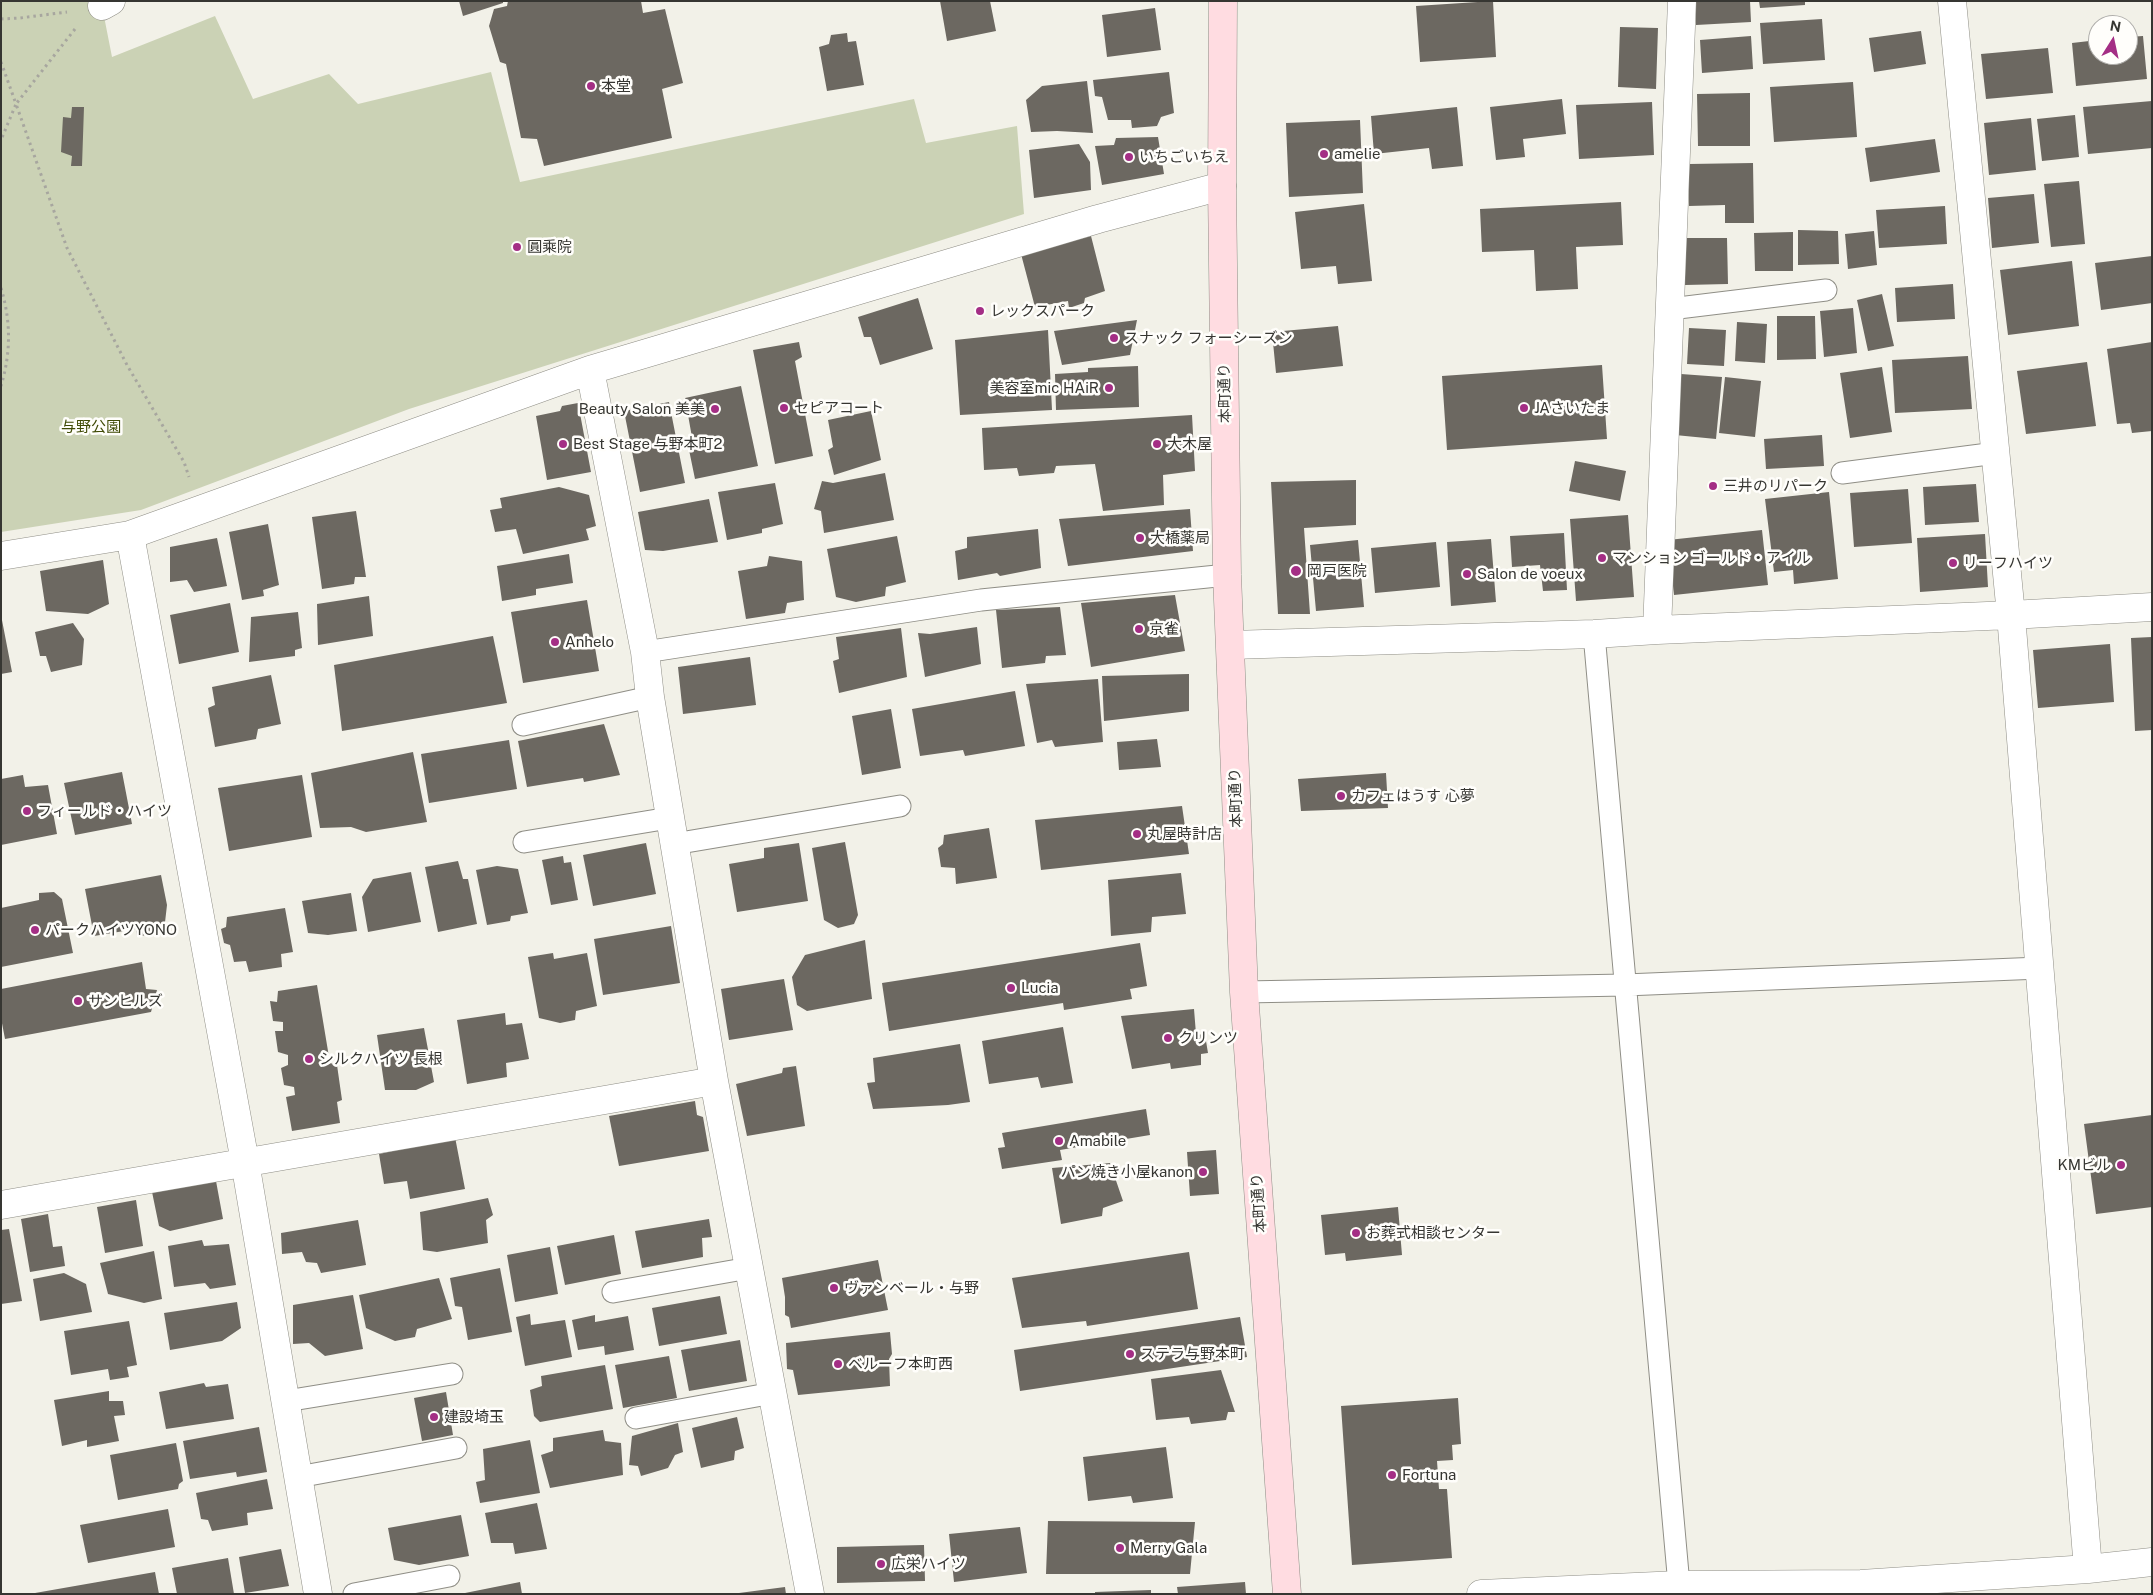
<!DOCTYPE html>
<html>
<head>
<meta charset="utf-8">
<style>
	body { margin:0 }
	#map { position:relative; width:2153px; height:1595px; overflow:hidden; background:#f2f1e8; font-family:"Public Sans",sans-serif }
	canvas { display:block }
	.frame { position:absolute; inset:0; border:2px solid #363632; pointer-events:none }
	.north { position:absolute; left:2088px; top:15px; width:50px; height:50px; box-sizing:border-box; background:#fffefb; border:1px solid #afaeab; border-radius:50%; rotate:10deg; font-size:14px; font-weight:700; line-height:20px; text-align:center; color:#363632 }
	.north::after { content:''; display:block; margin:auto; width:18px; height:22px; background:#a42e85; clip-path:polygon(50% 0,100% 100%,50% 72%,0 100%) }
</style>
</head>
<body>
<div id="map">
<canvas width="2153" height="1595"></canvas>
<div class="frame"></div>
<div class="north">N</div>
</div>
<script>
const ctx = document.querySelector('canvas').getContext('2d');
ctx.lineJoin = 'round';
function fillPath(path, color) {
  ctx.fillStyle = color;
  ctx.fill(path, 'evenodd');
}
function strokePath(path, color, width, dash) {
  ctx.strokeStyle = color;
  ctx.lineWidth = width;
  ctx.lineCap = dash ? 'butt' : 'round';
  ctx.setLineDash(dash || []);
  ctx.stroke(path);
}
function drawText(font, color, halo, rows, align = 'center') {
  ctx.font = font + ' "Public Sans","Noto Sans JP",sans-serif';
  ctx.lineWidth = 5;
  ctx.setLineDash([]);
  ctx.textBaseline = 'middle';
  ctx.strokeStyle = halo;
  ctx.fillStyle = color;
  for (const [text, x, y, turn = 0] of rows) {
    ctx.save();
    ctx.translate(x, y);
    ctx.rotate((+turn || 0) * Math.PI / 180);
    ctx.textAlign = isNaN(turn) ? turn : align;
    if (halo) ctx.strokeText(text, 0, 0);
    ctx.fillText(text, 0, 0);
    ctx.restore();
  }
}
const green = new Path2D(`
	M1,1H101L112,57L215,16L253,99L329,74L358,104L491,72L520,182L914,99L926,143L1017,126L1024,214L409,409L141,510L1,532Z`);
const building = new Path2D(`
	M459,1H503V3L463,16Z
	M508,1H641L643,13L665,9L683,83L662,89L672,138L544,166L537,139L521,138L506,64L500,62L489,26L494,9L507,6Z
	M940,1H990L996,31L947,41Z
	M1493,1L1496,57L1420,62L1416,6Z
	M1695,1H1750L1751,22L1696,25Z
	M1759,1H1805V5L1760,8Z
	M1155,8L1161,50L1107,57L1102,15Z
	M1822,19L1825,60L1763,64L1760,23Z
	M1620,27L1658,28L1656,89L1618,87Z
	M1921,31L1926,64L1874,72L1869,38Z
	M847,33L848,42L856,41L864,85L827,91L819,47L829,44L831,35Z
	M1751,36L1753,69L1702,73L1700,40Z
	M2143,36L2147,79L2076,86L2072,43L2098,40V55H2128V37Z
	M2048,48L2053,93L1986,99L1981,54Z
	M1169,72L1174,113L1161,117L1157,126L1132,128L1131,120H1108L1102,97L1095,96L1093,80Z
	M1087,81L1093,133L1057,131L1031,132L1026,100L1042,86Z
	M1853,82L1857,137L1774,142L1770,87Z
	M1750,93V146H1698L1697,94Z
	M1562,99L1566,134L1523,139L1525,157L1496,160L1490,107Z
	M2152,101V148L2088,154L2083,107Z
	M1652,102L1654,155L1579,159L1576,105Z
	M72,107H84L82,166H71L72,156L61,152L63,117L71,118Z
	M1457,107L1463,166L1432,169L1429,148L1374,154L1371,116Z
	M2075,115L2079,157L2042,161L2037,119Z
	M2031,118L2036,170L1989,175L1984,123Z
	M1360,120L1363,193L1289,197L1286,123Z
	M1158,137L1164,174L1102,185L1095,146L1114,145L1116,138Z
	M1935,139L1940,172L1870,182L1865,148Z
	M1079,144L1090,162L1091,190L1034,198L1029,150Z
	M1753,163L1754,223H1725V205L1689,206V164Z
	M2079,181L2085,244L2051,247L2044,184Z
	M2034,194L2039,243L1992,248L1988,198Z
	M1621,202L1623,245L1576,247L1578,289L1536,291L1534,250L1482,252L1480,209Z
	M1364,204L1372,281L1338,284L1336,266L1301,269L1295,212Z
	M1945,206L1947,244L1879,248L1876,210Z
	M1798,230L1838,231L1839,264L1798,265Z
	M1874,231L1877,265L1848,269L1845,234Z
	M1793,232V271H1755L1754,233Z
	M1091,236L1105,291L1085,298L1084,303L1069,308L1068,301L1035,307L1021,254Z
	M1684,238H1727L1728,284L1685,285Z
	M2152,256V303L2101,310L2095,263Z
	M2072,261L2079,326L2008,335L2000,270Z
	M1953,284L1955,319L1897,322L1895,288Z
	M1882,294L1894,346L1868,351L1857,300Z
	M918,298L933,349L880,365L871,337H864L858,317Z
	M1853,308L1857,353L1824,357L1820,311Z
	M1777,316H1815L1816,359L1777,360Z
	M1137,320L1130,355L1062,365L1054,331Z
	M1737,322L1767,324L1765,363L1735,361Z
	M1338,326L1343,366L1276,373L1272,332Z
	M1689,328L1726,330L1724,366L1687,364Z
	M1048,330L1052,410L960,415L955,340Z
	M799,342L802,357L795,361L813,456L775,464L753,350Z
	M2152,342V431L2132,433L2130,423L2117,424L2107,349Z
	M1968,356L1972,409L1895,413L1892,360Z
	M2087,362L2096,426L2026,434L2017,371Z
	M1602,365L1607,439L1447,450L1442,376Z
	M1138,366L1139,407L1056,410L1055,374L1088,372V368Z
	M1882,367L1892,432L1850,438L1840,373Z
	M1681,374L1722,377L1716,439L1675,435Z
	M1725,377L1761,381L1755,437L1719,433Z
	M741,386L758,466L695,479L688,445L693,443L685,398Z
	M669,402L685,483L640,492L624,411Z
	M578,403L591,472L547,480L536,416L560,411L562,406Z
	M871,411L881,460L834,475L828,450L833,447L828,420Z
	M1192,415L1195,471L1163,475L1164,505L1103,511L1095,464L1056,466L1054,473L1019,476L1017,468L984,470L982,428Z
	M1822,435L1824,466L1766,469L1764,439Z
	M1575,461L1626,471L1620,501L1569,491Z
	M885,473L894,520L824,533L821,511L814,509L822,481L833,483Z
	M1356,480V525L1304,528L1310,614H1278L1271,482Z
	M775,483L783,524L762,529V533L727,540L718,492Z
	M1976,484L1979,522L1925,525L1923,487Z
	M559,487L589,495L596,526L586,529L589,540L523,554L516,529L495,532L490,510L502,508L500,498Z
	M1908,489L1912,543L1854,547L1850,493Z
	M1829,492L1838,579L1794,584L1793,570L1774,572L1765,499Z
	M709,499L718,542L663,551L645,550L638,512Z
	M1190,509L1193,551L1068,566L1059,519Z
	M356,511L366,577H355L354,584L322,589L312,517Z
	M1628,515L1634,597L1576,601L1570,519Z
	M268,524L279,585L263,590L264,596L242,600L229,532Z
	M1038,529L1041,568L1000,576L997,573L958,580L955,551L967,548V537Z
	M1762,530L1768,585L1674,595L1668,540Z
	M1564,533L1567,590L1543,591L1540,565L1512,567L1510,536Z
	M1985,534L1988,587L1920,592L1917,538Z
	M897,536L906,582L886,587L885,596L856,602L836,597L827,549Z
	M217,538L227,586L194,592L187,580L170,582V547Z
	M1491,539L1496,602L1451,606L1447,542Z
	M1358,540L1364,607L1316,611L1310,545Z
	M1436,542L1440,587L1375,593L1371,548Z
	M569,554L573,583L536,589V595L502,601L497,566Z
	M769,556L802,561L804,600L787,603L785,613L746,619L738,571L767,566Z
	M103,560L109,604L88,614L46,611L40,571Z
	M1175,595L1185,651L1091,667L1081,603Z
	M369,596L373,636L318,645L317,604Z
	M587,600L599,671L523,683L511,612Z
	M230,603L239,652L179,664L170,615Z
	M1060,607L1066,655L1046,656L1045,663L1002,668L996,610Z
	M298,612L302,648L295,650V656L249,662L251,617Z
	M1,615L12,672L1,674Z
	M73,623L84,639L82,665L51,672L46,656H40L35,632Z
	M977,627L981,664L925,677L918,633L930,634Z
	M901,628L907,677L839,693L833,661L839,659L836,637Z
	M493,636L507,703L342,731L334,665Z
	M2152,637V730L2135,731L2131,638Z
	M2110,644L2114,702L2038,708L2033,650Z
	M750,657L756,705L683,714L678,667Z
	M1189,674V711L1104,721L1102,676Z
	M271,675L281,724L258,729L256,739L215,747L208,708L215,705L212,687Z
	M1098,679L1103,742L1055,747L1052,740L1037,743L1026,684Z
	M1015,691L1025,746L965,756L963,750L920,756L912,709Z
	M891,709L901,768L862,775L852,716Z
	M604,724L620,775L584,782L583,778L527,787L518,741Z
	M1157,739L1161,767L1119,770L1117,742Z
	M509,740L517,789L429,803L421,754Z
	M413,752L427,822L366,832L351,827L320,828L311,773Z
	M122,772L132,824L75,835L64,783Z
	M1386,773L1388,808L1301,811L1298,779Z
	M23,775L25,787L48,785L57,834L1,845V779Z
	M302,775L312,837L229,851L218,788Z
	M1182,806L1189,854L1041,870L1035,820Z
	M989,828L997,878L956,884L955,868L941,867L938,848L943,844L944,835Z
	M845,842L858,915L854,924L838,928L824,920L812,848Z
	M646,843L656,894L593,906L583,855Z
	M799,843L808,901L737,912L729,864L764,858V848Z
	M563,856L564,863L571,862L578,900L551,905L542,860Z
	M458,861L463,879H468L477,924L438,932L425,867Z
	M497,866L518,869L528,913L511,916L510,921L487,925L476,870Z
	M411,872L421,922L368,932L362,897L373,879Z
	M1181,873L1186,914L1152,917L1151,932L1111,936L1108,880Z
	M161,875L167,905L164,931L137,937L136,929L94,936L85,889Z
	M54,892L62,899L73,953L1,967V908L39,900V893Z
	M351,893L357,931L328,935L308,933L302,901Z
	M285,908L293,952L281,954L282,967L249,972L246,961L234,962L230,945L224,943L221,929L226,927L227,917Z
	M671,926L680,983L603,995L594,939Z
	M865,940L872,999L807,1011L797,1005L792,977L805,955Z
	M1140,943L1147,986L1130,989L1132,999L1064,1010L1063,1003L889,1031L882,983Z
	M553,953L554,959L587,953L597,1006L576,1011L575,1020L560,1023L539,1018L528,957Z
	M142,962L146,989L157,990L151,1012L5,1039L1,1018V989Z
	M784,979L793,1030L729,1040L721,989Z
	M317,985L330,1063L337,1065L342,1100L337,1102L340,1123L292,1131L286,1097L295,1095L294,1087L284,1085L281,1068L288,1065V1055L278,1052L275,1031H283V1022L273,1021L270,1001L277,1002L278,991Z
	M1194,1009L1196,1034L1205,1035L1208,1053L1201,1054V1065L1171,1069L1170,1063L1132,1069L1121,1016Z
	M505,1013L506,1025L522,1023L529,1059L506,1063L507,1077L467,1084L457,1020Z
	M1063,1027L1073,1083L1041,1088L1038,1077L989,1084L982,1041Z
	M424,1028L434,1082L416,1090H385L377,1035Z
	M960,1044L970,1102L948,1105L873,1109L867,1083L875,1082L873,1058Z
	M796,1066L805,1126L747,1136L736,1084L782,1073L783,1068Z
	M695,1101L697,1115L703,1117L709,1151L619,1166L609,1116Z
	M1146,1109L1150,1135L1060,1150L1062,1160L1002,1169L998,1148L1005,1147L1002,1133Z
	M2152,1115V1207L2096,1214L2084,1124Z
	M455,1137L465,1189L410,1199L407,1181L384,1184L379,1154Z
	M1216,1150L1219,1194L1190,1196L1187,1152Z
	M1110,1163L1123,1201L1103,1208L1102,1216L1061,1224L1052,1168Z
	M216,1181L223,1219L170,1231L159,1226L151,1187Z
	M488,1198L493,1215L486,1220L488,1243L437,1252L423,1250L420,1212Z
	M136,1200L143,1246L105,1253L97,1207Z
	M1398,1207L1402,1255L1346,1261L1345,1253L1325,1255L1321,1215Z
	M48,1214L53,1247L62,1246L65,1266L30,1272L21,1219Z
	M709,1219L712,1237L702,1238L703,1257L642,1268L635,1231Z
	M358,1220L366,1265L321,1273L317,1263L306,1262L302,1252L282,1254L281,1233Z
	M9,1229L22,1301L1,1304V1230Z
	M614,1235L621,1274L565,1285L557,1246Z
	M202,1240L204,1246L229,1244L236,1285L210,1289L205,1283L174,1287L168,1246Z
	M550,1247L558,1294L515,1302L507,1255Z
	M154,1251L162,1299L144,1303L108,1294L100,1263Z
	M1189,1252L1198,1309L1087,1326L1086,1321L1022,1328L1012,1278Z
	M878,1260L888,1310L791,1328L789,1317L785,1315V1297L782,1278Z
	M500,1268L512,1332L468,1340L462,1307L455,1306L450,1278Z
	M64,1273L86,1284L92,1312L40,1321L33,1279Z
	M439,1278L452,1319L417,1329L415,1337L395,1341L366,1328L359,1295Z
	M353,1295L363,1349L325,1356L309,1343L293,1344V1305Z
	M720,1296L727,1334L659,1346L652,1308Z
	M237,1302L241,1328L222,1341L170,1350L164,1313Z
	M530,1314L531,1325L565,1320L572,1357L525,1366L516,1317Z
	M595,1315V1322L628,1316L634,1350L605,1355L604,1346L578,1350L572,1320Z
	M1240,1317L1247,1357L1020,1391L1014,1350Z
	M129,1321L137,1365L127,1367L129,1377L110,1380L108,1369L71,1375L64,1331Z
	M890,1332L892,1354L889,1359L890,1386L798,1395L793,1370L787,1369L786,1343Z
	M740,1340L747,1381L689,1391L681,1350Z
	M669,1356L677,1398L623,1408L615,1365Z
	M605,1365L613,1409L540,1422L534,1416L530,1390L542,1386L541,1376Z
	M1221,1370L1235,1412H1228L1226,1420L1191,1424L1189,1417L1156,1420L1151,1379Z
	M204,1383L206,1387L228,1384L234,1419L166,1429L159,1392Z
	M109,1391V1401H123L125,1415L114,1416L119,1441L87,1447V1440L62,1446L54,1400Z
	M446,1392L453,1435L422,1441L414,1398Z
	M1458,1398L1461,1444L1452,1445L1453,1460L1437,1461L1439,1489H1447L1452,1558L1352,1565L1341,1406Z
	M737,1417L744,1448L735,1451L734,1460L701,1468L692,1428Z
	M678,1423L683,1452L675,1455L668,1468L641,1476L638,1466L629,1465L632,1436Z
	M259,1427L267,1472L237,1477L236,1472L190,1479L183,1441Z
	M603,1430L605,1441L621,1443L623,1475L550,1488L541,1455L553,1451V1438Z
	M530,1440L540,1493L480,1503L476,1482L485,1480L483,1449Z
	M176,1443L183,1481L179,1484L178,1489L118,1500L110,1455Z
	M1166,1447L1173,1498L1133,1503L1131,1496L1088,1501L1083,1457Z
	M267,1479L273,1509L247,1513L248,1525L212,1531L208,1520L201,1519L196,1493Z
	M537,1503L547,1549L515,1554L513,1543H491L485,1513Z
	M168,1509L175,1547L88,1563L80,1525Z
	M461,1515L469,1556L419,1565L394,1560L388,1528Z
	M1048,1521L1195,1522L1190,1574H1046Z
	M1020,1527L1027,1573L954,1582L949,1534Z
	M924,1545L925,1581L837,1583V1547Z
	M281,1549L289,1586L245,1593L239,1557Z
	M228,1558L234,1594H177L172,1568Z
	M155,1572L159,1594H35V1593Z
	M520,1582L522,1594H465V1593Z
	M1245,1582L1246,1594H1178L1177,1587Z
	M785,1587L786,1594H739V1593Z
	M1151,1590V1594H1095V1592Z`);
const path = new Path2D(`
	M1,19L20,18L67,12
	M75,29L16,104L67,248L127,365L184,462L189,477
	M1,62L16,104L1,140
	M1,288C11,321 11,353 1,386`);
const service = new Path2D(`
	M1670,309L1826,290
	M1842,473L1996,453
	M1594,634L1679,1585
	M645,652L981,600L1227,575
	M523,725L650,697
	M524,842L669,818
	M674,844L900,806
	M1244,992L1625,985L2040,968
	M613,1292L749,1268
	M286,1401L452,1374
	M636,1418L773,1393
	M298,1477L456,1448
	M354,1594L449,1576`);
const minor = new Path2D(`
	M1952,1L2011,615L2088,1569
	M102,6L111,1
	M590,370L645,652L650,697L714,1081L810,1594
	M130,535L245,1162L318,1594
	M1,556L130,535L590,370L1098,219L1222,186
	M1657,630L1682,1
	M1231,645L1594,634L1657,630L2011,615L2152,607
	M1,1205L714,1081
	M1481,1594L1679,1585L1861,1584L2088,1569L2152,1562`);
const secondary = new Path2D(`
	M1223,1L1222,186L1227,575L1244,992L1287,1594`);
const markers = [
	[591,86,5,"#a42e85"],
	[1324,154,5,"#a42e85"],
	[1129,157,5,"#a42e85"],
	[517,247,5,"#a42e85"],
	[980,311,5,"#a42e85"],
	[1114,338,5,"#a42e85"],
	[1109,388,5,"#a42e85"],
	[784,408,5,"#a42e85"],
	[1524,408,5,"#a42e85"],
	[715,409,5,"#a42e85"],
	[563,444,5,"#a42e85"],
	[1157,444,5,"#a42e85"],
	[1713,486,5,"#a42e85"],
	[1140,538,5,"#a42e85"],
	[1602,558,5,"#a42e85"],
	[1953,563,5,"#a42e85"],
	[1296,571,6,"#a42e85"],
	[1467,574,5,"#a42e85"],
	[1139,629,5,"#a42e85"],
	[555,642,5,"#a42e85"],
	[1341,796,5,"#a42e85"],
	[27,811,5,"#a42e85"],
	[1137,834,5,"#a42e85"],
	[35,930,5,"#a42e85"],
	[1011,988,5,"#a42e85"],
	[78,1001,5,"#a42e85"],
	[1168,1038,5,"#a42e85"],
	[309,1059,5,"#a42e85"],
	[1059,1141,5,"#a42e85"],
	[2121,1165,5,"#a42e85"],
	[1203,1172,5,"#a42e85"],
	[1356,1233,5,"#a42e85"],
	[834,1288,5,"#a42e85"],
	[1130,1354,5,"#a42e85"],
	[838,1364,5,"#a42e85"],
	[434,1417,5,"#a42e85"],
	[1392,1475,5,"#a42e85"],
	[1120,1548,5,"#a42e85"],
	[881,1564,5,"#a42e85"]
];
const poiNames = [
	["本堂",601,86],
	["amelie",1334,154],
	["いちごいちえ",1139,157],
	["圓乘院",527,247],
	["レックスパーク",990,311],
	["スナック フォーシーズン",1124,338],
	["美容室mic HAiR",1099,388,"right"],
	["セピアコート",794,408],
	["JAさいたま",1534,408],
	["Beauty Salon 美美",705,409,"right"],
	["Best Stage 与野本町2",573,444],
	["大木屋",1167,444],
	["三井のリパーク",1723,486],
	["大橋薬局",1150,538],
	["マンション ゴールド・アイル",1612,558],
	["リーフハイツ",1963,563],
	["岡戸医院",1307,571],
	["Salon de voeux",1477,574],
	["京雀",1149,629],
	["Anhelo",565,642],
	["カフェはうす 心夢",1351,796],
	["フィールド・ハイツ",37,811],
	["丸屋時計店",1147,834],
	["パークハイツYONO",45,930],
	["Lucia",1021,988],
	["サンヒルズ",88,1001],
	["クリンツ",1178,1038],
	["シルクハイツ 長根",319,1059],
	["Amabile",1069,1141],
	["KMビル",2111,1165,"right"],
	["パン焼き小屋kanon",1193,1172,"right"],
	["お葬式相談センター",1366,1233],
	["ヴァンベール・与野",844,1288],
	["ステラ与野本町",1140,1354],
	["ベルーフ本町西",848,1364],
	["建設埼玉",444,1417],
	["Fortuna",1402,1475],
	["Merry Gala",1130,1548],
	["広栄ハイツ",891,1564]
];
const streetNames = [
	["本町通り",1225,393,-91],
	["本町通り",1236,798,-92],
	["本町通り",1259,1203,-94]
];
const parkNames = [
	["与野公園",91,427]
];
fillPath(green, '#cbd2b5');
fillPath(building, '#6c6861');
strokePath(service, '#8f8e86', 23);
strokePath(minor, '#8f8e86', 29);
strokePath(secondary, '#8f8e86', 29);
strokePath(path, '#a7a69f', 3, [2.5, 4]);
strokePath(service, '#fff', 21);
strokePath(minor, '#fff', 28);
strokePath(secondary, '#ffdce1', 28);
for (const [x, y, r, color] of markers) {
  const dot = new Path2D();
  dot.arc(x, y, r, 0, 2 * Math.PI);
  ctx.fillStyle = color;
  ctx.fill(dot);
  strokePath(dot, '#fffefb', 2);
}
drawText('15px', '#363632', '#fffefb', poiNames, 'left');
drawText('15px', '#363632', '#fffefb', streetNames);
drawText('15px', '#404b06', '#fffefb', parkNames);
</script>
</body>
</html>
